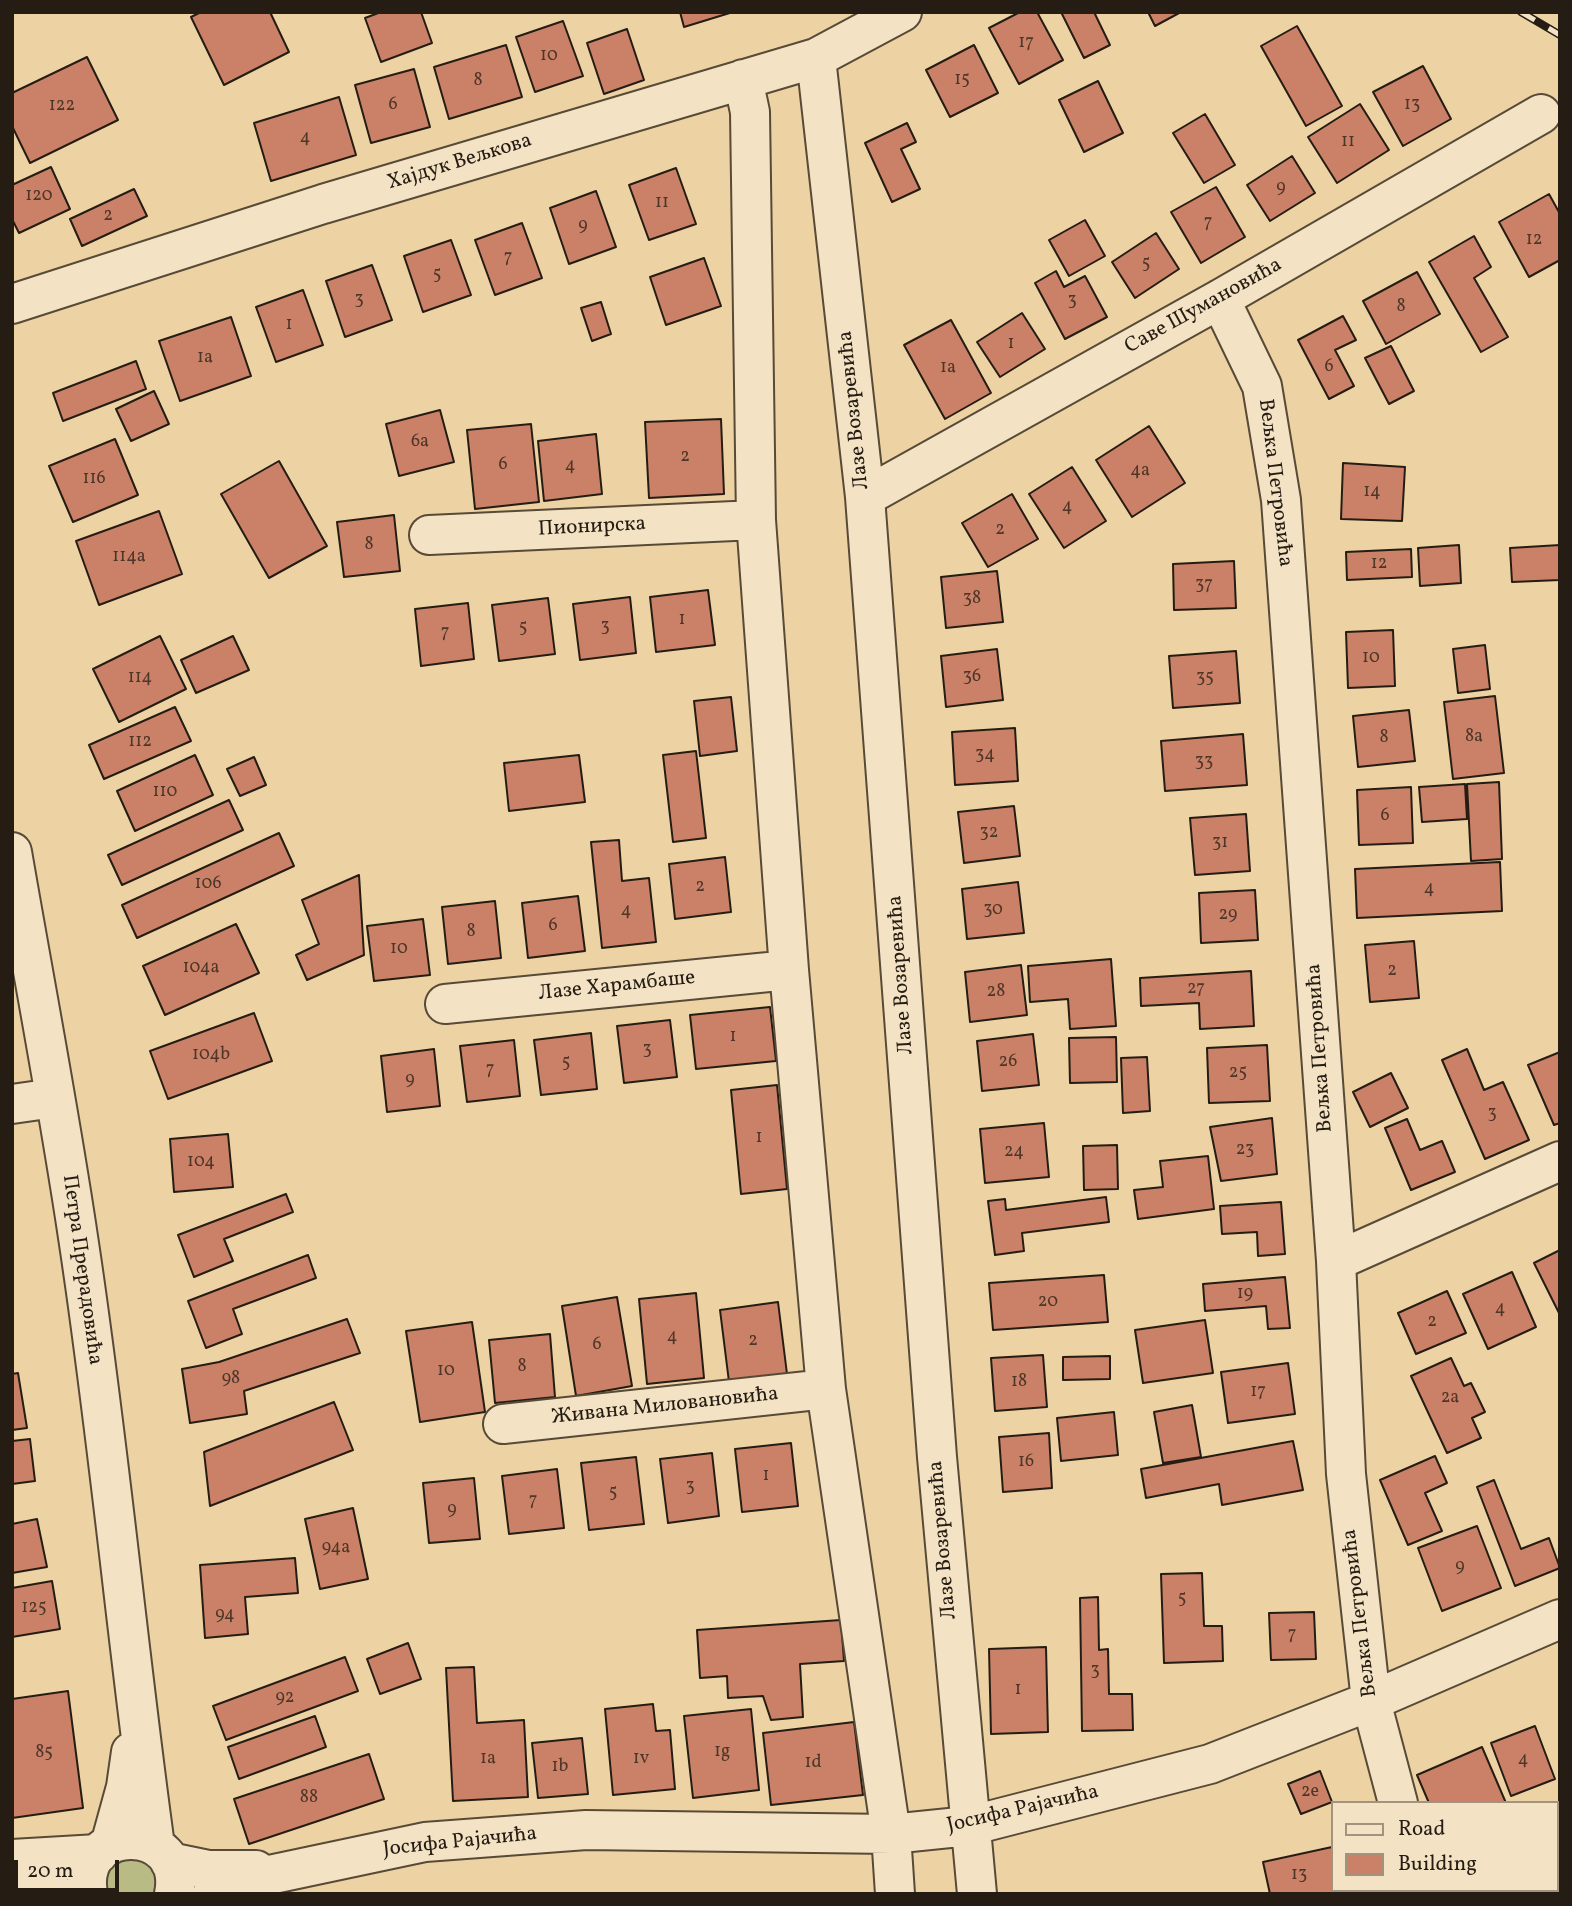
<!DOCTYPE html>
<html>
<head>
<meta charset="utf-8">
<style>
	body { margin:0 }
	#map { position:relative; width:1572px; height:1906px; overflow:hidden; background:#edd2a4; font-family:Vollkorn,serif }
	canvas { display:block }
	.frame { position:absolute; inset:0; border:14px solid #251d13; pointer-events:none }
	.legend { position:absolute; left:1331px; top:1801px; width:228px; height:91px; box-sizing:border-box; background:#f3e2c4; border:2px solid #a1937d; margin:0; padding:9px 12px; list-style:none; font-size:21px; color:#251d13 }
	.legend li { display:flex; align-items:center; gap:14px; height:35px }
	.legend b { width:35px; border:2px solid #a1937d }
	.scale { position:absolute; left:14px; top:1860px; width:105px; height:32px; box-sizing:border-box; border:4px solid #251d13; border-top:0; padding-left:9px; font-size:21px; line-height:24px; white-space:nowrap; color:#251d13; -webkit-text-stroke:5px #f3e2c4; paint-order:stroke }
</style>
</head>
<body>
<div id="map">
<canvas width="1572" height="1906"></canvas>
<div class="frame"></div>
<ul class="legend">
<li><b style="height:9px;background:#f3e2c4"></b>Road</li>
<li><b style="height:19px;background:#cb8167"></b>Building</li>
</ul>
<div class="scale">20 m</div>
</div>
<script>
const ctx = document.querySelector('canvas').getContext('2d');
ctx.lineJoin = 'round';
function fillPath(path, color) {
  ctx.fillStyle = color;
  ctx.fill(path, 'evenodd');
}
function strokePath(path, color, width, dash) {
  ctx.strokeStyle = color;
  ctx.lineWidth = width;
  ctx.lineCap = dash ? 'butt' : 'round';
  ctx.setLineDash(dash || []);
  ctx.stroke(path);
}
function drawText(font, color, halo, rows, align = 'center') {
  ctx.font = font + ' Vollkorn,serif';
  ctx.lineWidth = 7;
  ctx.setLineDash([]);
  ctx.textBaseline = 'middle';
  ctx.strokeStyle = halo;
  ctx.fillStyle = color;
  for (const [text, x, y, turn = 0] of rows) {
    ctx.save();
    ctx.translate(x, y);
    ctx.rotate((+turn || 0) * Math.PI / 180);
    ctx.textAlign = isNaN(turn) ? turn : align;
    if (halo) ctx.strokeText(text, 0, 0);
    ctx.fillText(text, 0, 0);
    ctx.restore();
  }
}
const green = new Path2D(`
	M126,1858C146,1859 160,1873 153,1894H106L107,1870L115,1862Z`);
const building = new Path2D(`
	M201,12H270L289,52L224,85L191,17Z
	M381,12H421L432,43L381,62L365,18Z
	M680,12H733L684,27Z
	M1020,12H1037L1063,60L1019,84L989,28Z
	M1061,12H1094L1110,45L1084,58Z
	M1148,12H1181L1155,26Z
	M563,21L583,76L535,92L516,37Z
	M1297,26L1342,106L1306,126L1261,46Z
	M627,29L644,80L604,94L587,43Z
	M506,45L522,97L449,119L434,67Z
	M974,45L998,93L950,117L926,70Z
	M87,57L118,120L30,163L12,126V93Z
	M1423,66L1451,119L1403,146L1373,92Z
	M414,69L430,127L371,143L355,85Z
	M1098,81L1123,133L1084,152L1059,100Z
	M339,97L356,155L271,181L254,123Z
	M1360,104L1389,150L1337,183L1308,137Z
	M1205,114L1235,165L1204,183L1173,133Z
	M907,123L916,142L901,149L920,189L892,202L865,143Z
	M1292,156L1315,193L1270,221L1247,185Z
	M51,167L70,209L19,233L12,219V185Z
	M676,168L696,224L649,240L629,185Z
	M1216,187L1245,237L1201,263L1171,212Z
	M134,189L147,216L82,246L70,219Z
	M596,191L616,247L569,264L550,208Z
	M1549,194L1560,214V260L1529,277L1499,222Z
	M1085,220L1105,256L1069,276L1049,240Z
	M522,223L542,278L495,295L475,240Z
	M1156,233L1179,269L1135,298L1112,262Z
	M1474,236L1491,267L1474,278L1508,337L1481,352L1429,262Z
	M451,240L471,295L423,312L404,256Z
	M704,258L721,306L666,325L650,277Z
	M372,265L392,320L345,337L326,281Z
	M1056,271L1064,287L1085,276L1107,317L1065,339L1035,283Z
	M1417,272L1440,314L1386,344L1363,301Z
	M303,290L323,345L276,362L256,307Z
	M601,302L611,334L592,341L581,308Z
	M1022,313L1045,349L1000,377L977,342Z
	M1343,316L1356,340L1335,350L1354,386L1329,399L1298,340Z
	M231,317L251,376L180,401L159,341Z
	M951,320L991,393L945,419L904,345Z
	M1391,346L1414,391L1389,404L1365,358Z
	M136,361L146,389L63,421L53,393Z
	M154,391L169,424L131,441L116,409Z
	M440,410L454,462L399,476L386,424Z
	M721,419L724,494L649,498L645,422Z
	M531,424L539,502L475,509L467,430Z
	M1149,426L1185,483L1132,517L1096,460Z
	M596,434L602,494L544,501L538,441Z
	M115,439L138,495L73,522L49,466Z
	M279,461L327,546L269,578L221,494Z
	M1343,463L1405,467L1402,521L1341,519Z
	M1072,467L1106,521L1064,548L1029,494Z
	M1012,494L1038,539L988,567L962,523Z
	M159,511L182,574L99,605L76,541Z
	M394,515L400,571L344,577L337,522Z
	M1459,545L1461,583L1420,586L1418,548Z
	M1560,545V580L1512,582L1510,548Z
	M1411,549L1412,577L1347,580L1346,552Z
	M1234,561L1236,608L1174,610L1173,564Z
	M997,571L1003,622L946,628L941,577Z
	M708,590L715,645L656,652L650,597Z
	M630,597L636,653L580,660L573,604Z
	M548,598L555,654L499,661L492,605Z
	M468,603L474,659L421,666L415,609Z
	M1393,630L1395,686L1348,688L1346,632Z
	M160,636L186,689L119,722L93,669Z
	M233,636L249,670L196,693L181,660Z
	M1485,645L1490,689L1458,693L1453,649Z
	M997,649L1003,700L946,707L941,656Z
	M1236,651L1240,703L1173,708L1169,656Z
	M1495,696L1504,773L1453,779L1444,702Z
	M731,697L737,751L700,756L694,701Z
	M175,707L191,741L104,779L89,745Z
	M1409,710L1415,761L1358,767L1353,716Z
	M1015,728L1018,781L955,785L952,732Z
	M1243,734L1247,785L1165,791L1161,741Z
	M696,751L706,838L673,842L663,755Z
	M195,755L213,795L135,831L117,791Z
	M579,755L585,802L509,811L504,763Z
	M254,757L266,785L240,796L227,769Z
	M1499,782L1502,859L1471,861L1467,784Z
	M1465,784L1467,819L1422,822L1419,787Z
	M1411,787L1413,843L1359,845L1357,790Z
	M229,800L243,830L122,885L108,855Z
	M1014,806L1020,856L964,863L958,812Z
	M1246,814L1250,871L1195,875L1190,818Z
	M279,833L294,866L137,938L122,905Z
	M619,840L622,881L649,878L656,942L602,948L591,842Z
	M725,857L731,912L675,919L669,864Z
	M1500,862L1502,911L1357,918L1355,869Z
	M359,875L364,955L307,980L296,955L319,944L302,900Z
	M1018,882L1024,933L967,939L962,889Z
	M1255,890L1258,940L1201,943L1199,893Z
	M578,896L585,951L528,958L522,903Z
	M495,901L501,958L448,964L442,907Z
	M423,919L430,975L374,981L367,926Z
	M236,924L259,973L165,1015L143,966Z
	M1414,941L1419,998L1370,1002L1365,945Z
	M1111,959L1116,1026L1070,1029L1068,999L1030,1002L1028,966Z
	M1021,965L1027,1015L970,1022L965,972Z
	M1251,971L1254,1026L1200,1029L1199,1003L1141,1006L1140,978Z
	M770,1007L776,1061L696,1069L690,1015Z
	M254,1013L272,1061L168,1099L150,1051Z
	M670,1020L677,1077L624,1083L617,1026Z
	M591,1033L597,1089L541,1095L534,1040Z
	M1033,1034L1039,1085L982,1091L977,1041Z
	M1116,1037L1117,1082L1070,1083L1069,1038Z
	M514,1040L520,1096L467,1102L460,1046Z
	M1267,1045L1270,1101L1209,1103L1207,1048Z
	M434,1049L440,1106L387,1112L381,1056Z
	M1467,1049L1484,1090L1503,1082L1529,1140L1485,1159L1442,1060Z
	M1560,1052V1123L1554,1125L1528,1065Z
	M1147,1057L1150,1111L1123,1113L1121,1058Z
	M1391,1073L1408,1108L1370,1127L1353,1092Z
	M777,1085L787,1189L741,1194L731,1090Z
	M1272,1118L1277,1174L1221,1181L1210,1127Z
	M1407,1119L1420,1150L1442,1141L1455,1172L1411,1190L1385,1128Z
	M1044,1123L1049,1177L985,1183L980,1129Z
	M228,1134L233,1187L174,1192L170,1139Z
	M1117,1145L1118,1189L1084,1190L1083,1146Z
	M1208,1156L1214,1209L1138,1219L1134,1190L1163,1187L1160,1161Z
	M286,1194L293,1212L224,1239L233,1261L194,1277L178,1235Z
	M1106,1197L1109,1222L1022,1233L1024,1251L995,1255L988,1201L1005,1199L1006,1210Z
	M1281,1202L1285,1254L1258,1256L1257,1232L1222,1234L1220,1206Z
	M1560,1250V1315L1534,1263Z
	M308,1255L316,1278L233,1309L242,1334L206,1348L188,1301Z
	M1512,1272L1536,1327L1488,1349L1463,1294Z
	M1104,1275L1108,1322L993,1330L989,1283Z
	M1285,1277L1290,1328L1268,1329L1266,1306L1205,1311L1203,1284Z
	M1447,1291L1466,1333L1416,1354L1398,1313Z
	M696,1293L704,1378L647,1384L639,1299Z
	M617,1297L632,1386L576,1396L562,1306Z
	M778,1302L787,1374L729,1382L720,1310Z
	M347,1319L360,1353L244,1391L247,1414L190,1423L182,1369L219,1362Z
	M1205,1320L1213,1373L1143,1383L1135,1330Z
	M472,1322L485,1412L420,1422L406,1331Z
	M550,1334L555,1397L495,1403L489,1340Z
	M1043,1355L1047,1407L995,1411L991,1358Z
	M1110,1356V1379L1063,1380V1357Z
	M1451,1358L1464,1386L1471,1383L1485,1412L1472,1418L1481,1438L1447,1453L1411,1376Z
	M1288,1363L1295,1414L1228,1423L1221,1372Z
	M18,1373L27,1428L12,1430V1374Z
	M334,1402L353,1450L210,1506L204,1452Z
	M1192,1405L1201,1457L1163,1463L1154,1412Z
	M1114,1412L1118,1455L1061,1461L1057,1418Z
	M1049,1433L1052,1488L1003,1492L999,1437Z
	M30,1439L35,1481L12,1484V1441Z
	M1293,1441L1303,1490L1222,1505L1219,1484L1146,1498L1141,1469Z
	M791,1443L798,1506L742,1512L735,1449Z
	M712,1453L719,1516L668,1523L660,1459Z
	M1435,1456L1447,1483L1425,1493L1442,1531L1408,1545L1380,1480Z
	M636,1457L644,1524L589,1530L581,1463Z
	M557,1469L564,1528L509,1534L502,1476Z
	M474,1478L480,1539L429,1543L423,1483Z
	M1494,1480L1521,1549L1549,1538L1560,1568L1515,1586L1477,1487Z
	M353,1508L368,1579L320,1589L305,1519Z
	M37,1519L47,1567L12,1573V1524Z
	M1477,1526L1501,1588L1442,1611L1418,1548Z
	M295,1558L298,1593L245,1597L248,1634L205,1638L200,1565Z
	M1202,1573L1204,1626H1222L1223,1661L1164,1663L1161,1574Z
	M52,1581L60,1629L12,1637V1588Z
	M1098,1597L1099,1650L1108,1649L1109,1694H1132L1133,1730L1082,1731L1080,1598Z
	M1314,1612L1316,1659L1271,1660L1269,1613Z
	M841,1620L844,1661L800,1664L803,1717L771,1720L763,1696L728,1698L727,1676L700,1678L697,1630Z
	M408,1643L421,1679L380,1694L367,1659Z
	M1046,1647L1048,1732L991,1734L989,1649Z
	M345,1657L358,1691L226,1740L213,1706Z
	M474,1667L477,1723L524,1720L528,1797L453,1801L446,1668Z
	M68,1691L83,1808L12,1818V1699Z
	M653,1704L656,1731L670,1730L675,1789L613,1795L605,1709Z
	M751,1709L759,1790L693,1798L684,1716Z
	M315,1716L326,1747L239,1779L228,1747Z
	M854,1722L863,1795L771,1805L763,1733Z
	M1535,1726L1555,1779L1511,1796L1491,1743Z
	M582,1738L588,1794L538,1798L532,1743Z
	M1482,1747L1506,1803H1429L1417,1775Z
	M369,1754L384,1799L249,1844L234,1799Z
	M1320,1771L1332,1802L1301,1814L1288,1784Z
	M1332,1847V1890H1345L1346,1894H1270L1263,1862Z
	M1468,1890H1550L1551,1894H1468Z`);
const minor = new Path2D(`
	M816,58L865,497L937,1457L977,1894
	M743,79L750,112L756,520L789,970L826,1389L891,1834L895,1894
	M1220,299L1262,386L1281,500L1336,1261L1346,1474L1371,1701L1398,1803
	M12,304L323,204L816,58L902,12
	M865,497L1220,299L1541,114
	M429,535L756,520
	M12,852C34,980 59,1109 78,1237C109,1440 127,1644 155,1846
	M445,1004L789,970
	M12,1104L54,1098
	M1336,1261L1560,1161
	M503,1424L826,1389
	M110,1845L126,1787L131,1752
	M12,1859L98,1854
	M170,1862L209,1870H256
	M12,1880L55,1894
	M1422,1890L1423,1894
	M88,1894C75,1821 188,1823 174,1894
	M212,1894L269,1875L425,1842L586,1830L891,1834L969,1826L1210,1764L1371,1701L1560,1619`);
const rail = new Path2D(`
	M1521,12L1560,35`);
const numberNames = [
	["17",1026,44],
	["10",549,57],
	["15",962,81],
	["8",478,82],
	["6",393,106],
	["13",1412,106],
	["122",62,107],
	["4",305,139],
	["11",1348,143],
	["9",1281,189],
	["120",39,197],
	["11",662,204],
	["2",108,217],
	["7",1208,224],
	["9",583,227],
	["12",1534,241],
	["7",508,259],
	["5",1146,265],
	["5",437,276],
	["3",359,301],
	["3",1072,302],
	["8",1401,308],
	["1",289,326],
	["1",1011,345],
	["1a",205,359],
	["6",1329,368],
	["1a",948,369],
	["6a",420,443],
	["2",685,458],
	["6",503,466],
	["4",570,467],
	["4a",1140,472],
	["116",94,480],
	["14",1372,493],
	["4",1067,508],
	["2",1000,531],
	["8",369,546],
	["114a",129,558],
	["12",1379,565],
	["37",1204,586],
	["38",972,600],
	["1",682,621],
	["3",605,628],
	["5",523,629],
	["7",445,634],
	["10",1371,659],
	["36",972,678],
	["114",140,679],
	["35",1205,679],
	["8a",1474,738],
	["8",1384,739],
	["112",140,743],
	["34",985,756],
	["33",1204,763],
	["110",165,793],
	["6",1385,817],
	["32",989,834],
	["31",1220,844],
	["106",208,885],
	["2",700,888],
	["4",1429,890],
	["30",993,911],
	["4",626,912],
	["29",1228,916],
	["6",553,927],
	["8",471,933],
	["10",399,950],
	["104a",201,969],
	["2",1392,972],
	["27",1196,990],
	["28",996,993],
	["1",733,1038],
	["3",647,1051],
	["104b",211,1056],
	["26",1008,1063],
	["5",566,1064],
	["7",490,1071],
	["25",1238,1074],
	["9",410,1081],
	["3",1492,1115],
	["1",759,1139],
	["23",1245,1151],
	["24",1014,1153],
	["104",201,1163],
	["19",1245,1295],
	["20",1048,1303],
	["4",1500,1310],
	["2",1432,1323],
	["4",672,1338],
	["2",753,1342],
	["6",597,1346],
	["8",522,1368],
	["10",446,1372],
	["98",231,1380],
	["18",1019,1383],
	["17",1258,1393],
	["2a",1450,1399],
	["16",1026,1463],
	["1",766,1477],
	["3",690,1488],
	["5",613,1494],
	["7",533,1502],
	["9",452,1511],
	["94a",336,1549],
	["9",1460,1568],
	["5",1182,1600],
	["125",34,1609],
	["94",225,1616],
	["7",1292,1636],
	["3",1095,1672],
	["1",1018,1691],
	["92",285,1699],
	["1g",722,1753],
	["85",44,1754],
	["1a",488,1760],
	["1v",641,1760],
	["4",1523,1761],
	["1d",813,1764],
	["1b",560,1768],
	["2e",1310,1793],
	["88",309,1799],
	["13",1299,1876]
];
const streetNames = [
	["Хајдук Вељкова",460,163,-17],
	["Саве Шумановића",1204,307,-29],
	["Лазе Возаревића",855,410,-96],
	["Вељка Петровића",1274,483,83],
	["Пионирска",592,528,-3],
	["Лазе Возаревића",902,975,-94],
	["Лазе Харамбаше",617,987,-6],
	["Вељка Петровића",1321,1048,-94],
	["Петра Прерадовића",81,1270,82],
	["Живана Миловановића",665,1407,-6],
	["Лазе Возаревића",944,1540,-95],
	["Вељка Петровића",1361,1613,-97],
	["Јосифа Рајачића",1023,1810,-13],
	["Јосифа Рајачића",460,1843,-6]
];
fillPath(green, '#b9bb85');
fillPath(building, '#cb8167');
strokePath(building, '#251d13', 2);
strokePath(minor, '#574a37', 42);
strokePath(minor, '#f3e2c4', 38);
strokePath(rail, '#251d13', 8);
strokePath(rail, '#f3e2c4', 5, [16]);
drawText('18px', '#4e3628', null, numberNames);
drawText('21px', '#251d13', '#f3e2c4', streetNames);
</script>
</body>
</html>
